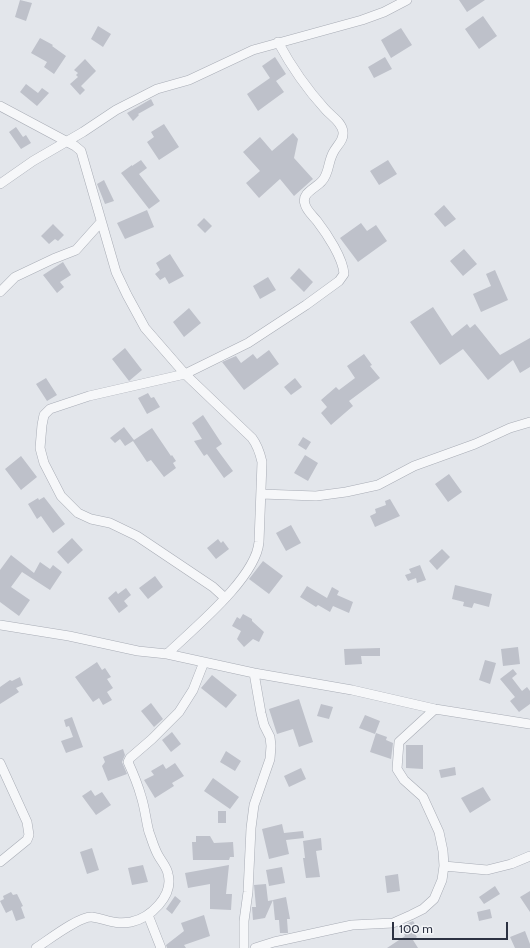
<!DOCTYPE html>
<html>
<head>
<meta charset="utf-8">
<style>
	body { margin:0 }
	#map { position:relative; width:530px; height:948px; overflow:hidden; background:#e3e6eb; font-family:Cabin,sans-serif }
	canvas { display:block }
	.scale { position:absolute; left:392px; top:922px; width:116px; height:18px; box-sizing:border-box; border:2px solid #2c3242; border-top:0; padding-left:5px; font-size:12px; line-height:14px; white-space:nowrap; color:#2c3242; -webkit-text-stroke:3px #f3f5f8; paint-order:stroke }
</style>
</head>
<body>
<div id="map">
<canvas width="530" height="948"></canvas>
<div class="scale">100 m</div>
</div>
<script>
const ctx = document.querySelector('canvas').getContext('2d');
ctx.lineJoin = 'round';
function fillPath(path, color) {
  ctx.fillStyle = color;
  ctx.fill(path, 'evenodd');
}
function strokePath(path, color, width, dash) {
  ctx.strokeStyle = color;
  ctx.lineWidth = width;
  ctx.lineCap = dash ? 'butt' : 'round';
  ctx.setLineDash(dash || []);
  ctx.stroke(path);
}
const building = new Path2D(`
	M20,0L32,3L26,21L15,17Z
	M459,0H485L467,12Z
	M483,16L497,36L479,49L465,29Z
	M98,26L111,34L103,47L91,39Z
	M401,28L412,45L391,58L381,40Z
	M40,38L53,45L52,46L66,56L54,74L44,67L47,62L31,53Z
	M275,57L286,74L276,81L284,92L258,111L247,94L270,78L262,66Z
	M385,57L392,69L374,78L368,67Z
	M85,59L96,71L81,86L85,90L80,95L70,84L78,77L76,75L78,73L74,70Z
	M26,84L38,93L42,88L49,93L37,106L20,92Z
	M151,99L154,105L138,114L139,115L133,121L127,113Z
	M164,124L179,147L159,160L147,142L154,137L151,132Z
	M16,127L23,137L26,135L31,143L21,149L9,132Z
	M293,133L298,139L294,158L313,179L294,196L280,179L259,198L246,183L260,171L243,152L260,137L272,151Z
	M141,160L147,168L139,174L160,201L149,209L121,173L132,165V166Z
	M388,160L397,174L379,185L370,171Z
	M104,180L114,201L105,204L97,184Z
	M444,205L456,219L445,227L434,214Z
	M147,210L154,227L125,239L117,223Z
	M204,218L212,226L205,233L197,225Z
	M361,223L367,231L376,225L387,241L358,262L340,238Z
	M53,224L64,235L58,241L55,239L49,244L41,236Z
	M464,249L477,264L463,276L450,261Z
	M170,254L184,276L169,284L165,277L160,280L155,274L160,270L156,263Z
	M63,262L71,275L60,282L64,287L57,293L43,275Z
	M299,268L313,282L304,292L290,278Z
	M495,270L508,300L481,312L473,294L491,286L486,274Z
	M268,277L276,290L260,299L253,286Z
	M433,307L452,336L467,324L470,328L475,324L500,355L530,338V367L520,373L513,360L488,380L463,349L440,365L410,322Z
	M189,308L201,323L184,337L173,322Z
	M125,348L142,370L129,381L112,359Z
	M269,350L279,364L244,390L222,362L236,356L241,363L253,354L257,359Z
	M364,354L372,365L370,366L380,378L349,401L353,406L331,425L321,413L327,407L321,400L336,387L339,390L355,378L347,366Z
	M46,378L57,395L47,401L36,384Z
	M295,378L302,387L291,395L284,387Z
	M148,393L151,398L154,397L160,407L147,414L138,398Z
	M203,415L222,444L216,448L233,471L224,478L207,454L204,456L194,441L202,439L192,423Z
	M124,427L134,440L152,428L171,456L172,455L176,461L173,463L176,468L164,477L151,460L147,462L133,441L125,446L120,439L115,443L110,438Z
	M303,437L311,442L306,450L298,445Z
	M305,455L318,463L308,481L294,473Z
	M21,456L37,477L21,490L5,469Z
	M449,474L462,492L448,502L435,484Z
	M44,497L65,524L53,533L41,516L37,519L28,504L38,498L39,500Z
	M390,499L400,516L375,527L370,516L376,513L375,509L386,505L385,501Z
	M291,525L301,543L286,551L276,533Z
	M72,538L83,550L68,564L57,552Z
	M218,539L221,543L223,541L229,549L216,559L207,548Z
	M442,549L450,557L437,570L429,561Z
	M11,555L34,573L40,562L50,569L53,565L62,572L50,590L22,572L11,587L30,600L19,616L0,602V570Z
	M263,561L283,576L269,594L249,579Z
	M420,565L426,580L417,583L416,578L408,581L405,575L411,573L409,569Z
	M155,576L163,587L148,599L139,588Z
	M455,585L492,594L489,607L474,603L472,608L463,606L464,602L452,599Z
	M307,586L327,598L332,587L339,591L337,595L353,602L349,613L333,606L330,612L318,605L316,607L300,597Z
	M126,588L131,595L124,601L128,606L119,613L108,598L116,591L118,594Z
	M243,614L252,619V621L264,632L259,642L253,639L244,647L237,639L241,631L232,626L237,617L240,619Z
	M518,647L520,664L503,666L501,649Z
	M380,648V656H361L362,664L345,665L344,649Z
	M485,660L496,663L490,684L479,680Z
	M97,662L102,670L105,668L111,677L107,679L113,688L107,692L112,700L103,705L99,698L93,702L75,677Z
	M513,669L517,674L512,678L522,691L527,687L530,691V704L519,712L510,701L515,697L500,679Z
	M212,675L237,695L226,708L201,688Z
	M20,677L23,685L16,688L19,692L0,704V687L10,680L12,681Z
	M299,699L313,742L299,747L293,729L277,734L269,709Z
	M151,703L163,719L154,727L141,711Z
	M321,704L333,707L329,719L317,716Z
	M365,715L380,721L375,734L359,728Z
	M72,717L83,747L66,753L61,741L73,737L69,726L66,727L64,720Z
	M172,732L181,744L171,752L162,740Z
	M376,733L387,737L386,740L393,743L391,759L370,752Z
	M406,745H423V769L406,768Z
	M123,749L125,755L122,762L127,774L108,781L102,766L105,762L103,757Z
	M226,751L241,761L235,771L220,762Z
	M175,763L184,776L172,783L174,786L155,798L144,780L154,775L151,771L163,764L166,769Z
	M455,767L456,775L441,778L439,770Z
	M301,768L306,779L289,787L284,776Z
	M213,778L239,797L230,809L204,791Z
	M483,787L491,800L470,813L461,798Z
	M91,790L95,796L102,792L111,805L96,815L82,796Z
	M218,811H226V823H218Z
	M282,824L284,833L303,831L304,838L286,840L289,854L269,859L262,829Z
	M196,836H210L214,843L233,842L234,857H230L229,860H193L192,842H196Z
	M321,838L322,850L316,851L320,877L306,878L303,858H305L303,841Z
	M92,848L99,870L87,874L80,852Z
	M143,865L148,882L132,885L128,868Z
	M229,865L226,894H232L231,910L210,909V884L188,888L185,873Z
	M282,867L285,883L269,886L266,870Z
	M398,874L400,891L387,893L385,876Z
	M266,884L268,901L273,900L265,918L253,920L252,907H256L254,885Z
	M495,886L500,894L484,904L479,897Z
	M530,891V912L520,897Z
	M11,892L13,895L17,894L23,906L21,907L25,918L16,921L12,910L6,913L0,901L4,899L3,896Z
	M175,896L181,901L172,914L166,909Z
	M286,897L290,919H287L288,933H280L279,920H275L273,900Z
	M490,909L492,918L479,921L477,912Z
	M204,915L210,936L184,945L186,948H167L166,945L184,931L181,923Z
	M413,921L415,924L410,926L417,937L413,940L418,948H387L405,936L401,926Z
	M525,931L530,944V948H515L510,937Z`);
const minor = new Path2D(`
	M0,106L75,146L81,151L116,272L127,295L145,328L185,374L252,438C258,446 260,453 262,462L259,542C256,578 193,629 167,654
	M0,184L33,161L83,132L116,110L157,89L189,80L253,50L362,20L384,12L407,0
	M0,292L15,277L53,259L76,250L101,222
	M261,494L316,496L346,492L378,485L414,466L475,444L510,428L530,422
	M225,598L213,587L137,536L110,523L91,519L78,513L61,496L44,463L40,448L42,425L44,415L50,409L89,396L185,374L248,343L306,305L339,281L344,274C343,258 327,234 317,221C313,216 306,210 305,204C301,193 316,188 322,181C329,174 328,162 333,153C336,146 344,141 343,132C342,122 331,116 325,109C305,87 292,68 278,42
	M0,625L69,636L138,651L167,654L254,673L352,690L435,709L530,724
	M0,763L27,822L29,835L27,840L0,862
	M444,866L487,870L511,864L530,856
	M148,915L161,948
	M36,948C47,941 79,916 92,917C107,919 113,925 131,922C150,918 174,896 168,874C167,867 161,861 158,855C154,848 152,840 149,832C146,821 145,808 141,796C138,785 133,773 128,762L130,758L152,739L179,712L193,690L204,662
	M244,948V921L248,892L251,828L254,805L270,759L271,746L270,737L264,725L261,713L254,673
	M255,948L274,942L352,925L393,923L411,915L423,909L434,899L442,880L444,866L443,851L439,832L423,797L404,780L397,769L399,742L435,709`);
fillPath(building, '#bec1ca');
strokePath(minor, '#a8acb5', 10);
strokePath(minor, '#f6f7f9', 9);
</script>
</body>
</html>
